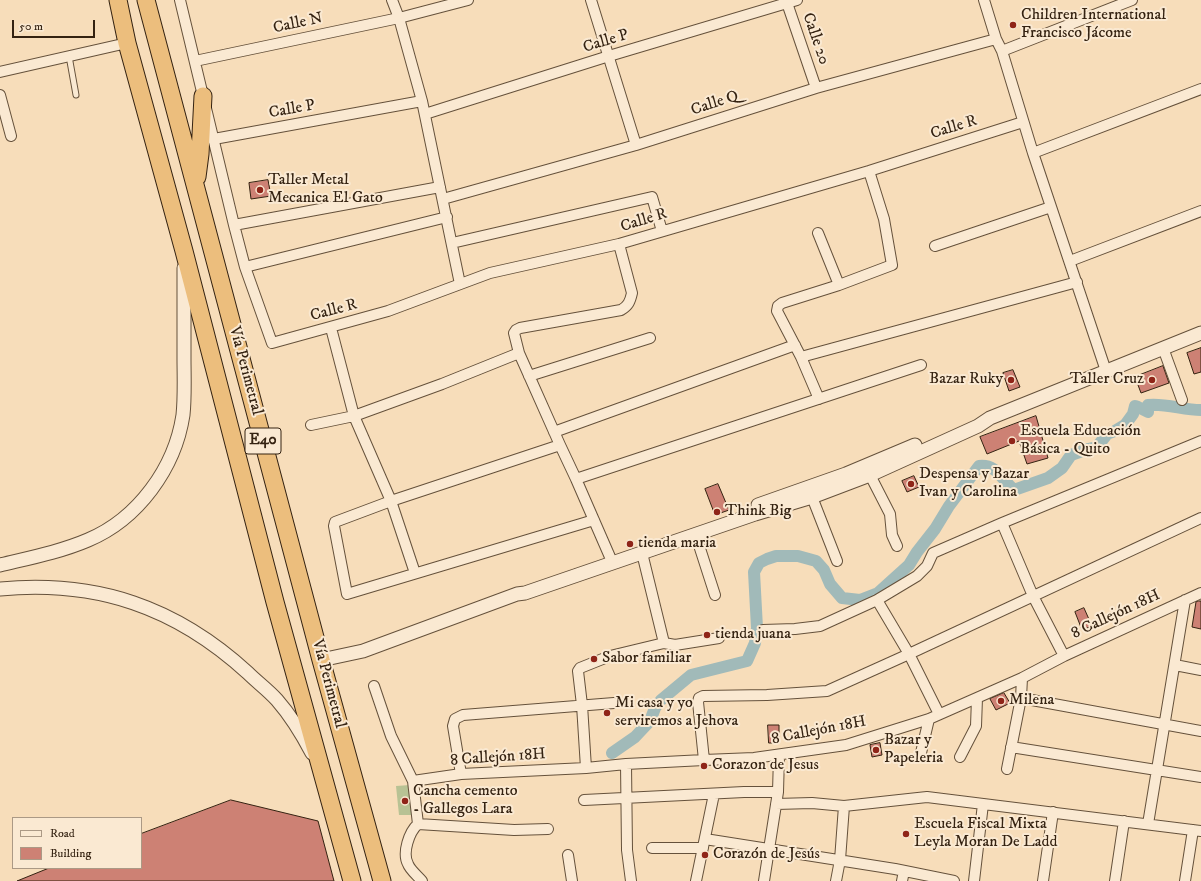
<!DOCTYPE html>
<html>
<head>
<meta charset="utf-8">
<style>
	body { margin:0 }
	#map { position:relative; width:1201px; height:881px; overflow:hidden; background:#f7ddba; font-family:"IM FELL DW Pica",serif }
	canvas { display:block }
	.legend { position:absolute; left:12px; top:817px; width:130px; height:52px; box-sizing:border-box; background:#fae9d2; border:1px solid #ab9985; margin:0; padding:5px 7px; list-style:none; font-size:12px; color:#342211 }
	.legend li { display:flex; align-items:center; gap:8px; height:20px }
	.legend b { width:20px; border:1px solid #ab9985 }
	.scale { position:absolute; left:12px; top:20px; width:83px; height:18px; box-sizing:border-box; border:2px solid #342211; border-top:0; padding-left:5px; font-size:12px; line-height:14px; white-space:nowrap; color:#342211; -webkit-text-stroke:3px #fae9d2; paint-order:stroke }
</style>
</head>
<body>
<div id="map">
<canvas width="1201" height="881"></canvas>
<ul class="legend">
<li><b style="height:5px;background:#fae9d2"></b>Road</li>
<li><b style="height:11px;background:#cd8174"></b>Building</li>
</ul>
<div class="scale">50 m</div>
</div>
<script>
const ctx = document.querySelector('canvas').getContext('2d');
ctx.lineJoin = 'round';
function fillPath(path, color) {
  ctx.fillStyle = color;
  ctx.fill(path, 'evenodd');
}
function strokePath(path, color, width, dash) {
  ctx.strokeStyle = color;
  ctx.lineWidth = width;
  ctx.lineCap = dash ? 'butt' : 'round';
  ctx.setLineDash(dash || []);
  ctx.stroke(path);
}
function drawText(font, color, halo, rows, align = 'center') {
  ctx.font = font + ' "IM FELL DW Pica",serif';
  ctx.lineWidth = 4;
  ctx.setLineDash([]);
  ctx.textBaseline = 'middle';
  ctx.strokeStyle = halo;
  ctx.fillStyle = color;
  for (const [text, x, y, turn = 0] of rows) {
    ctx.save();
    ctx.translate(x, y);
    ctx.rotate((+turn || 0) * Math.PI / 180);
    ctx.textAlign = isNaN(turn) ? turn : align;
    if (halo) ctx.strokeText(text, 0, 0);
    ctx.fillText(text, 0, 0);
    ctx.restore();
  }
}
const green = new Path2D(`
	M410,785L414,815H399L396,786Z`);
const canal = new Path2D(`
	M612,753L635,737L650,721L655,708L661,700L691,675L747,661L755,643L757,628L754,572L759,563L767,559L776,556H798L816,561L824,570L830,584L842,598L860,600L878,593L909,565L917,552L935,529L949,506L979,466C997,464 1001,479 1014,490L1048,478L1062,468L1071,455L1088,449L1097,447L1107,434L1115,431L1125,425L1133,414L1135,406L1138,407L1148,412V405C1166,403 1183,410 1201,410`);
const building = new Path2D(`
	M268,180L271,196L251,199L249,183Z
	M1201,348V372L1194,374L1187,353Z
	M1163,366L1169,383L1141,393L1135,377Z
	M1013,370L1020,387L1009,391L1003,373Z
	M1036,416L1048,458L1027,464L1019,441L987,454L980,437Z
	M914,476L919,487L907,492L902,481Z
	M718,484L729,510L715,515L705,489Z
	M1199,601H1201V629L1192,627L1196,602Z
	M1084,608L1092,626L1082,630L1075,612Z
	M1004,693L1010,703L996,710L990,699Z
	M768,725H779V743H769Z
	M880,743L882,755L872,757L870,745Z
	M231,800L318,821L334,881H17L49,868H141V834Z`);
const service = new Path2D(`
	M69,56L76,95`);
const minor = new Path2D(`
	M180,0L234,225L245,267L272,343L388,311L490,273L619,244L869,171L1023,122
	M392,0L399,18L422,101L460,284
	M591,0L636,145
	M786,0L816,88
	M984,0L996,39L1002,51L1033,153L1106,371
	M1002,51L1132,0
	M195,61L399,18L468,0
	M0,72L127,43
	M0,95L11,136
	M425,114L609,56L797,0
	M214,139L422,101
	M1033,153L1201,89
	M869,171L884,219L892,265L839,285L782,303L778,306L777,311L801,357L1077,282
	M443,199L636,145L816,88L996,39
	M234,225L440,187
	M818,233L839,285
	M452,243L652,197L662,231
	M935,246L1051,207
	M1070,261L1201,211
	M245,267L447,217
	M331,328L354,416L391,501L415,573
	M1163,348L1182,400
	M801,357L819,399
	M529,376L650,338
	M311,425L354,416L442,384L519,353
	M554,432L795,345
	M560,445L391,501L335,522L334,526L347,594L594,520
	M870,475L890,514L892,535L897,546
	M576,479L921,365
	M812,497L837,561
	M1002,523L1033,596L1064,656
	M696,536L715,595
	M610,557L576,479L560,445L519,353L514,333L516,330L520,328L621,310C628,306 630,302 632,293L619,244
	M877,600L909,654L939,714
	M763,630L795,629L820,626L877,600L917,576L927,566L933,553L1002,523L1201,441
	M664,643L675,645L719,638
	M1175,665L1201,670
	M374,686L391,736L413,781L418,824L514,830L548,829
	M1021,698L1201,731
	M1011,747L1201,777
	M920,757L929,719
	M960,757L976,726L977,698
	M704,760L698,702L699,698L703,696L767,695L827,691L909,654L1201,518
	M626,764L627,850L631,881
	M586,768L582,705L578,671L580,668L610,656L664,643L642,553
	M1007,769L1021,698L1022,678
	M461,774L453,726L455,719L463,715L614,703
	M413,781L461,774L586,768L626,764L704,760L754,758L846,745L929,719L1022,678L1064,656L1201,593
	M584,800L744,792H778
	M776,804L812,803L844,806L927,797L1201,831
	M418,824C409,832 402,853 408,864C410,870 418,876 422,881
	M1148,824L1185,600
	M705,839L895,869L954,881
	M652,848H703
	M568,855L572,881
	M696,881L714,794
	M764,881L778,792L779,756
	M836,881L840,860L844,806
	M902,881L904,871
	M974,881L983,804
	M1043,881L1053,812
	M1115,881L1124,821
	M1185,881L1193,830`);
const tertiary = new Path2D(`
	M758,505L846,474L915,445
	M0,565C29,558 60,552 88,540C138,519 175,468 183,415C185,396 184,376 184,357C184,327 184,298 184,268
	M0,589C97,580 176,607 248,673C257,682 268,690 277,700C291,716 302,734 312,753
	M321,660L363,651L517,594L525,593L755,514L812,497L870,475L978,426L990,418L1201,333`);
const trunk = new Path2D(`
	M118,0L127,43L184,251L275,602L352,881
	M146,0L321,660L382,881
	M197,177L200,154L203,96`);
const markers = [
	[1013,25,4,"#8f2418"],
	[260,190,4,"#8f2418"],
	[1011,380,4,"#8f2418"],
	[1152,380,4,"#8f2418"],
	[1012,441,4,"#8f2418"],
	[911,484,4,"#8f2418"],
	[717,512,4,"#8f2418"],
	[630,544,4,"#8f2418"],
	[707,635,4,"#8f2418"],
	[594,659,4,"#8f2418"],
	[1001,701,4,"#8f2418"],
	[607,713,4,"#8f2418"],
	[876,750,4,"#8f2418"],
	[704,766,4,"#8f2418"],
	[405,801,4,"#8f2418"],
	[906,834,4,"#8f2418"],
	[705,855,4,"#8f2418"]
];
const shields = [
	[263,441,36]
];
const shieldNames = [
	["E40",263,441]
];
const poiNames = [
	["Children International",1021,16],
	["Francisco Jácome",1021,34],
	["Taller Metal",268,181],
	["Mecanica El Gato",268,199],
	["Bazar Ruky",1003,380,"right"],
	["Taller Cruz",1144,380,"right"],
	["Escuela Educación",1020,432],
	["Básica - Quito",1020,450],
	["Despensa y Bazar",919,475],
	["Ivan y Carolina",919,493],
	["Think Big",725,512],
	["tienda maria",638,544],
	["tienda juana",715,635],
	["Sabor familiar",602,659],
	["Milena",1009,701],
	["Mi casa y yo",615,704],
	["serviremos a Jehova",615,722],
	["Bazar y",884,741],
	["Papeleria",884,759],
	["Corazon de Jesus",712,766],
	["Cancha cemento",413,792],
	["- Gallegos Lara",413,810],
	["Escuela Fiscal Mixta",914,825],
	["Leyla Moran De Ladd",914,843],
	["Corazón de Jesús",713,855]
];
const streetNames = [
	["Calle N",298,24,-12],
	["Calle 20",815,39,71],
	["Calle P",606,42,-17],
	["Calle Q",715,104,-18],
	["Calle P",292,110,-10],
	["Calle R",954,128,-17],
	["Calle R",644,221,-17],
	["Calle R",334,311,-15],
	["Vía Perimetral",245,371,75],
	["8 Callejón 18H",1116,615,-25],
	["Vía Perimetral",328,684,75],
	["8 Callejón 18H",819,731,-11],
	["8 Callejón 18H",498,758,-4]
];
fillPath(green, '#b8c294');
strokePath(canal, '#a1bab9', 12);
fillPath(building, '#cd8174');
strokePath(building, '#342211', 1);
strokePath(service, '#65513b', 7);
strokePath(minor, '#65513b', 12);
strokePath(tertiary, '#65513b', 15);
strokePath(trunk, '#342211', 19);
strokePath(service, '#fae9d2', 5);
strokePath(minor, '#fae9d2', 10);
strokePath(tertiary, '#fae9d2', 13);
strokePath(trunk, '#ecbe7d', 17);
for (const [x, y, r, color] of markers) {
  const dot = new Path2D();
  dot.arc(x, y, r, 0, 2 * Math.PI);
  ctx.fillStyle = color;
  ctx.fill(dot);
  strokePath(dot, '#fae9d2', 1.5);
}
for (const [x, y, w] of shields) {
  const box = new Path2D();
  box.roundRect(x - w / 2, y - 13, w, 26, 3);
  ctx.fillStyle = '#fae9d2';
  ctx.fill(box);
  strokePath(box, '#342211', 1);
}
drawText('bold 15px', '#342211', null, shieldNames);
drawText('16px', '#342211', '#fae9d2', poiNames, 'left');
drawText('16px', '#342211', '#fae9d2', streetNames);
</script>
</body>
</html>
